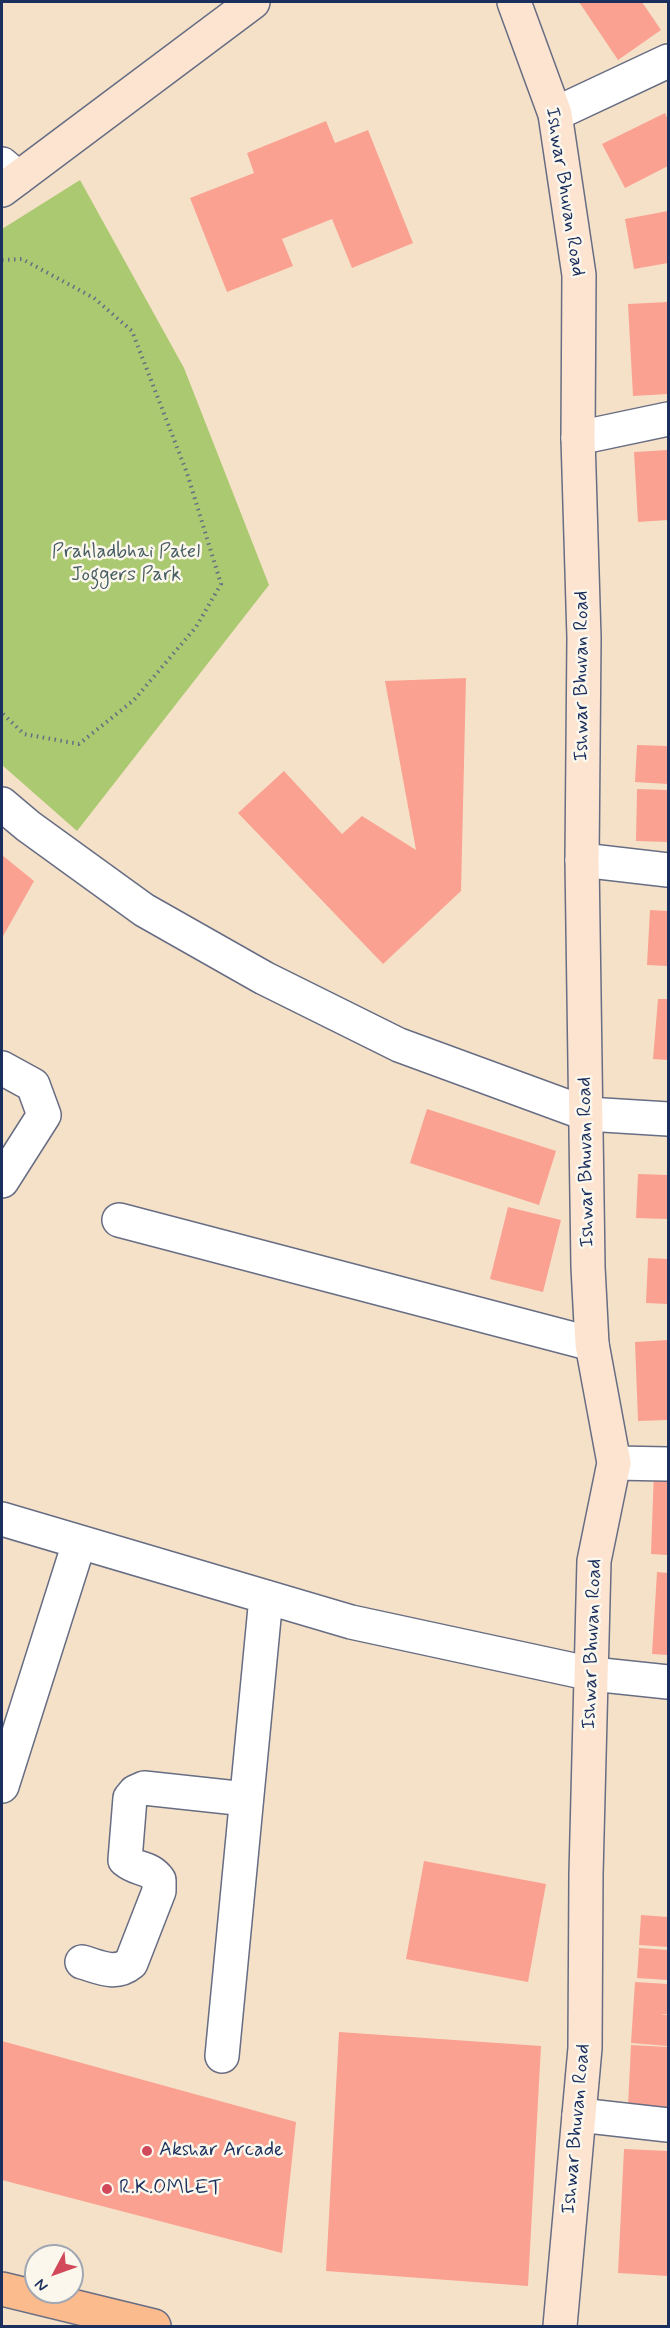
<!DOCTYPE html>
<html>
<head>
<meta charset="utf-8">
<style>
	body { margin:0 }
	#map { position:relative; width:670px; height:2328px; overflow:hidden; background:#f5e1c8; font-family:Mynerve,sans-serif }
	canvas { display:block }
	.frame { position:absolute; inset:0; border:3px solid #1b2f5e; pointer-events:none }
	.north { position:absolute; left:24px; top:2244px; width:60px; height:60px; box-sizing:border-box; background:#fbf7ec; border:2px solid #a1a7b3; border-radius:50%; rotate:229deg; font-size:16px; font-weight:700; line-height:24px; text-align:center; color:#1b2f5e }
	.north::after { content:''; display:block; margin:auto; width:21px; height:27px; background:#d1495b; clip-path:polygon(50% 0,100% 100%,50% 72%,0 100%) }
</style>
</head>
<body>
<div id="map">
<canvas width="670" height="2328"></canvas>
<div class="frame"></div>
<div class="north">N</div>
</div>
<script>
const ctx = document.querySelector('canvas').getContext('2d');
ctx.lineJoin = 'round';
function fillPath(path, color) {
  ctx.fillStyle = color;
  ctx.fill(path, 'evenodd');
}
function strokePath(path, color, width, dash) {
  ctx.strokeStyle = color;
  ctx.lineWidth = width;
  ctx.lineCap = dash ? 'butt' : 'round';
  ctx.setLineDash(dash || []);
  ctx.stroke(path);
}
function drawText(font, color, halo, rows, align = 'center') {
  ctx.font = font + ' Mynerve,sans-serif';
  ctx.lineWidth = 5;
  ctx.setLineDash([]);
  ctx.textBaseline = 'middle';
  ctx.strokeStyle = halo;
  ctx.fillStyle = color;
  for (const [text, x, y, turn = 0] of rows) {
    ctx.save();
    ctx.translate(x, y);
    ctx.rotate((+turn || 0) * Math.PI / 180);
    ctx.textAlign = isNaN(turn) ? turn : align;
    if (halo) ctx.strokeText(text, 0, 0);
    ctx.fillText(text, 0, 0);
    ctx.restore();
  }
}
const green = new Path2D(`
	M80,180L184,368L269,585L77,831L2,765V229Z`);
const building = new Path2D(`
	M579,2H642L661,30L618,60Z
	M665,113L668,120V166L625,188L602,144Z
	M326,121L335,143L368,130L413,243L352,268L332,219L282,239L293,266L227,292L190,198L254,173L247,153Z
	M668,211V263L634,269L625,219Z
	M668,302V394L633,396L628,304Z
	M668,450V520L638,522L634,452Z
	M466,678L461,891L383,964L238,813L284,771L342,834L362,816L416,850L385,681Z
	M637,745L668,746V784L635,782Z
	M637,789L668,790V842L636,841Z
	M2,855L34,881L2,938Z
	M650,910L668,911V966L647,965Z
	M658,999H668V1060L653,1059Z
	M427,1109L556,1151L539,1205L410,1163Z
	M638,1174L668,1175V1219L636,1218Z
	M508,1207L561,1220L543,1292L490,1279Z
	M648,1258L668,1259V1304L646,1303Z
	M668,1340V1420L638,1421L635,1342Z
	M654,1470L668,1471V1555L651,1554Z
	M657,1572L668,1573V1655L652,1654Z
	M424,1861L546,1884L528,1982L406,1959Z
	M641,1915L668,1917V1947L639,1945Z
	M639,1948L668,1950V1980L637,1978Z
	M635,1982L668,1984V2014L660,2015H668V2046L631,2043Z
	M339,2032L541,2046L528,2286L326,2271Z
	M2,2041L296,2122L282,2253L2,2180Z
	M631,2045L668,2047V2109L628,2106Z
	M624,2149L668,2151V2276L618,2273Z`);
const path = new Path2D(`
	M2,260L22,259L94,298L132,331L187,473L221,584L196,627L134,700L79,744L24,734L2,713`);
const street = new Path2D(`
	M555,114L668,61
	M2,164L18,178
	M578,438L668,419
	M2,804L28,826L144,910L264,978L399,1045L587,1114L668,1119
	M582,860L668,870
	M2,1068L33,1085L44,1115L2,1181
	M119,1220L592,1344
	M614,1463L668,1464
	M2,1519L351,1622L592,1674L668,1682
	M2,1786L79,1543
	M82,1962C100,1967 115,1976 131,1963L159,1891V1880C149,1866 138,1871 125,1860L130,1798L135,1792L144,1788L246,1799
	M222,2056L266,1597
	M579,2115L668,2125`);
const secondary = new Path2D(`
	M514,2L555,114L579,275L578,438L584,638L582,860L588,1267L592,1344L614,1463L594,1561L586,1874L585,2048L560,2326
	M2,190L253,2`);
const primary = new Path2D(`
	M2,2289L154,2326`);
const markers = [
	[147,2151,6,"#d1495b"],
	[107,2189,6,"#d1495b"]
];
const streetNames = [
	["Ishwar Bhuvan Road",564,192,81],
	["Ishwar Bhuvan Road",583,676,-90],
	["Ishwar Bhuvan Road",587,1162,-91],
	["Ishwar Bhuvan Road",593,1644,-88],
	["Ishwar Bhuvan Road",577,2129,-85]
];
const parkNames = [
	["Prahladbhai Patel",126,553],
	["Joggers Park",126,576]
];
const poiNames = [
	["Akshar Arcade",159,2151],
	["R.K.OMLET",119,2189]
];
fillPath(green, '#abc970');
fillPath(building, '#faa192');
strokePath(street, '#676d83', 36);
strokePath(secondary, '#676d83', 36);
strokePath(primary, '#676d83', 36);
strokePath(path, '#676d83', 4, [1.5, 4.5]);
strokePath(street, '#fff', 33);
strokePath(secondary, '#fde4d1', 33);
strokePath(primary, '#fbbb8c', 33);
for (const [x, y, r, color] of markers) {
  const dot = new Path2D();
  dot.arc(x, y, r, 0, 2 * Math.PI);
  ctx.fillStyle = color;
  ctx.fill(dot);
  strokePath(dot, '#fbf7ec', 2);
}
drawText('20px', '#1b2f5e', '#fbf7ec', streetNames);
drawText('20px', '#465d63', '#fbf7ec', parkNames);
drawText('20px', '#1b2f5e', '#fbf7ec', poiNames, 'left');
</script>
</body>
</html>
